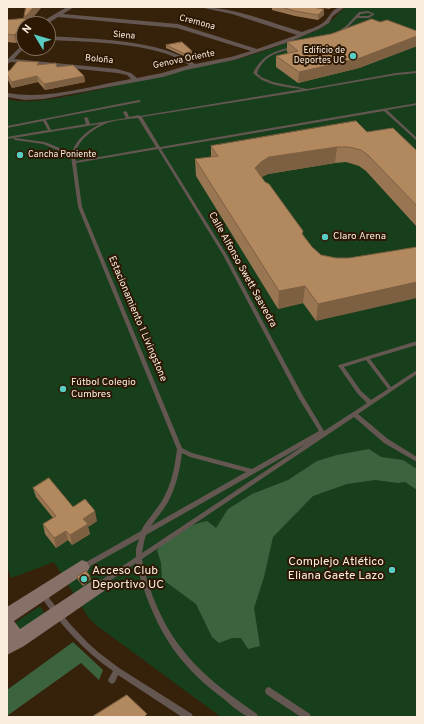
<!DOCTYPE html>
<html>
<head>
<meta charset="utf-8">
<style>
	body { margin:0 }
	#map { position:relative; width:424px; height:724px; overflow:hidden; background:#36210b; font-family:Overpass,sans-serif }
	canvas { display:block }
	.frame { position:absolute; inset:0; border:8px solid #faecdf; pointer-events:none }
	.north { position:absolute; left:16px; top:16px; width:40px; height:40px; box-sizing:border-box; background:#2c1803; border:1px solid #7e6d5b; border-radius:50%; rotate:308deg; font-size:11px; font-weight:700; line-height:16px; text-align:center; color:#faecdf }
	.north::after { content:''; display:block; margin:auto; width:14px; height:18px; background:#57cec1; clip-path:polygon(50% 0,100% 100%,50% 72%,0 100%) }
</style>
</head>
<body>
<div id="map">
<canvas width="424" height="724"></canvas>
<div class="frame"></div>
<div class="north">N</div>
</div>
<script>
const ctx = document.querySelector('canvas').getContext('2d');
ctx.lineJoin = 'round';
function fillPath(path, color) {
  ctx.fillStyle = color;
  ctx.fill(path, 'evenodd');
}
function strokePath(path, color, width, dash) {
  ctx.strokeStyle = color;
  ctx.lineWidth = width;
  ctx.lineCap = dash ? 'butt' : 'round';
  ctx.setLineDash(dash || []);
  ctx.stroke(path);
}
function drawText(font, color, halo, rows, align = 'center') {
  ctx.font = font + ' Overpass,sans-serif';
  ctx.lineWidth = 4;
  ctx.setLineDash([]);
  ctx.textBaseline = 'middle';
  ctx.strokeStyle = halo;
  ctx.fillStyle = color;
  for (const [text, x, y, turn = 0] of rows) {
    ctx.save();
    ctx.translate(x, y);
    ctx.rotate((+turn || 0) * Math.PI / 180);
    ctx.textAlign = isNaN(turn) ? turn : align;
    if (halo) ctx.strokeText(text, 0, 0);
    ctx.fillText(text, 0, 0);
    ctx.restore();
  }
}
const green = new Path2D(`
	M347,7H417V717H221L96,625L88,617L54,562L11,578L7,566V99C31,106 72,95 97,90C130,83 162,73 195,67C207,64 219,63 231,61C261,53 291,42 320,29C331,24 337,13 347,7Z
	M40,606L45,614L7,639V628Z`);
const forest = new Path2D(`
	M369,449L381,457L403,460L417,469V490L405,482L398,483L375,480L347,484L313,496L273,537L264,577L254,608L260,646L248,649L241,638H232L219,643L212,637L196,604L162,579L161,563L157,550C170,535 188,525 207,521L216,528L228,509L252,494L288,480L317,461L337,455Z
	M73,642L103,670L99,680L81,663L7,716V690Z`);
const lane = new Path2D(`
	M368,11L375,14L369,18H357C351,24 345,31 337,34V32L346,26L359,12ZM368,13L372,14L368,16H359L361,14Z
	M292,47L293,48V49C276,52 264,56 257,73L261,77L273,82L307,89L396,73L417,71V73L396,75L299,92L142,117L160,147L417,103V105L387,110L417,138V141L384,111L161,149L227,255L303,396L324,431L367,403L357,393L339,367L338,366L339,365L417,341V345L370,359L391,387L417,370V374L358,414L388,439L417,457V462L384,443L354,417L142,559C144,572 149,585 153,597C175,654 209,681 257,714L258,717C255,717 251,718 249,717C244,716 228,703 224,699C186,671 164,643 147,598C143,587 139,575 136,563L101,587L99,588L97,587L96,585L97,583L136,557V549L139,539L85,569L83,570L81,569L80,567L81,565L141,531C147,519 158,509 164,497C172,483 175,465 177,449L78,207L71,156L43,144L15,140L13,139L15,138L45,142L72,153C76,139 87,131 100,124L7,139V137L48,130L43,121L7,128V126L139,100L141,101L140,102L46,120L51,130L86,124L84,118L86,117L88,118L90,124L126,118L123,112L125,111L127,112L129,117L139,115L140,116L303,89C285,87 266,86 253,73C262,55 274,51 292,47ZM138,118L156,147L76,161C75,160 75,156 75,155C77,140 95,128 107,123C116,120 129,119 138,118ZM158,149L223,255L298,397L319,431L252,469L192,453L182,448L82,207L76,163ZM366,360L388,389L371,400L361,391L344,367ZM306,444L142,553L144,542L146,535ZM182,453L190,457L246,472L151,526C156,518 163,511 168,502C176,487 180,470 182,453Z
	M43,592L45,593L70,624L88,643L98,652L119,668L192,714L193,717H182L118,675L115,682L112,684L109,682L108,680L113,671C84,651 61,625 41,597L40,595L41,593Z
	M269,687L310,714L311,717H301L266,694L265,691L266,688Z`);
const street = new Path2D(`
	M67,7H74L63,14L178,24L257,49L297,35L232,14L199,7C234,7 269,22 302,32C309,29 319,27 325,21C332,14 332,7 345,7L333,16L329,23L319,29L289,42L234,60L186,70L163,77L44,99L25,100L7,97V93C48,100 91,86 131,79L127,75L117,73L11,62L7,64V60L24,43V48L14,59L117,69L131,73L137,78L162,73L189,65C158,42 87,42 48,40V36C90,39 161,39 195,64L231,57L251,51L177,28L58,17L47,24H41L48,18Z`);
const secondary = new Path2D(`
	M82,560L87,562L90,567L87,572L14,621L20,629L92,581L98,579L104,581L106,586L104,591L24,646L7,655V607Z`);
const wall = new Path2D(`
	M267,7H312L324,15L318,20L295,16L272,10V8Z
	M315,7H331L330,9Z
	M24,18L31,20L24,24V34L16,43L7,42V21L24,19Z
	M380,22L417,31V46L359,68L298,83L276,67V56L289,54L287,52V42L331,34Z
	M166,45L192,51V54L186,57L166,48Z
	M39,64L57,67L84,76L85,82L45,90L38,82L12,88L7,78V71Z
	M367,132L417,151V227L366,171L359,166L346,162L335,163L268,174L261,177L312,247L321,255L336,258L316,321L303,303L278,309L196,176L195,159L211,157V146Z
	M33,488L73,507L97,521L88,527L90,534L72,545L68,540L56,548L45,534L43,524L53,518L36,497Z
	M77,577L91,579L83,586L78,580Z`);
const shadedWall = new Path2D(`
	M34,7H42L31,20V24H25L24,18Z
	M324,9V15L318,20V15Z
	M24,25V34L16,43L14,35Z
	M417,36V46L359,68L298,83L299,72Z
	M192,51V54L186,57L185,54Z
	M37,76L38,82L12,88L11,82Z
	M84,76L85,82L45,90L44,84Z
	M337,147L335,163L268,174L260,178L255,168L261,162L269,157Z
	M417,282V298L316,321L318,304Z
	M305,286L303,303L278,309L279,291Z
	M95,511L97,521L88,527L90,534L72,545L70,535L83,519Z
	M66,531L68,540L56,548L54,538Z
	M90,576L91,579L83,586L82,582Z`);
const building = new Path2D(`
	M26,7H34L24,18Z
	M281,7H312L324,9L318,15L295,11Z
	M31,18L25,24H24V25L14,35L7,34V21L8,20Z
	M372,19L380,22L387,20L417,31V36L360,58L299,72L276,56L298,51L287,42L331,34Z
	M182,42L192,51L185,54L166,45Z
	M18,61L39,62L37,65L56,63L57,67L73,65L84,76L44,84L37,76L11,82L7,74V71H9Z
	M356,121L367,132L393,128L417,151V206L368,155L361,150L349,147H337L269,157L261,162L255,168L265,182L269,184L303,231L302,234L312,247L321,255L336,258H349L417,247V282L318,304L305,286L279,291L195,159L218,156L211,146Z
	M49,478L73,507L85,499L95,511L83,519L88,524L70,535L66,531L54,538L43,524L56,516L33,488Z
	M86,571L90,576L82,582L77,577Z
	M127,695L147,714L144,717H92Z`);
const markers = [
	[353,56,4,"#57cec1"],
	[20,155,4,"#57cec1"],
	[325,237,4,"#57cec1"],
	[63,389,4,"#57cec1"],
	[392,570,4,"#57cec1"],
	[84,579,4,"#57cec1"]
];
const farStreetnames = [
	["Cremona",197,23,15],
	["Siena",124,36,5],
	["Boloña",99,60,6],
	["Genova Oriente",184,60,-12]
];
const farPoinames = [
	["Edificio de",345,51],
	["Deportes UC",345,61],
	["Cancha Poniente",28,155,"left"]
];
const poiNames = [
	["Claro Arena",333,237],
	["Fútbol Colegio",71,383],
	["Cumbres",71,395]
];
const streetNames = [
	["Calle Alfonso Swett Saavedra",242,270,61],
	["Estacionamiento 1 Livingstone",137,319,67]
];
const nearPoinames = [
	["Complejo Atlético",384,563],
	["Eliana Gaete Lazo",384,577],
	["Acceso Club",92,572,"left"],
	["Deportivo UC",92,586,"left"]
];
fillPath(green, '#173f1c');
fillPath(forest, '#3b643e');
fillPath(lane, '#645650');
fillPath(street, '#645650');
fillPath(secondary, '#867067');
fillPath(wall, '#997552');
fillPath(shadedWall, '#7d5f42');
fillPath(building, '#b2885f');
strokePath(building, '#7d5f42', 1);
for (const [x, y, r, color] of markers) {
  const dot = new Path2D();
  dot.arc(x, y, r, 0, 2 * Math.PI);
  ctx.fillStyle = color;
  ctx.fill(dot);
  strokePath(dot, '#2c1803', 1.5);
}
drawText('9px', '#faecdf', '#2c1803', farStreetnames);
drawText('9px', '#faecdf', '#2c1803', farPoinames, 'right');
drawText('10px', '#faecdf', '#2c1803', poiNames, 'left');
drawText('10px', '#faecdf', '#2c1803', streetNames);
drawText('12px', '#faecdf', '#2c1803', nearPoinames, 'right');
</script>
</body>
</html>
